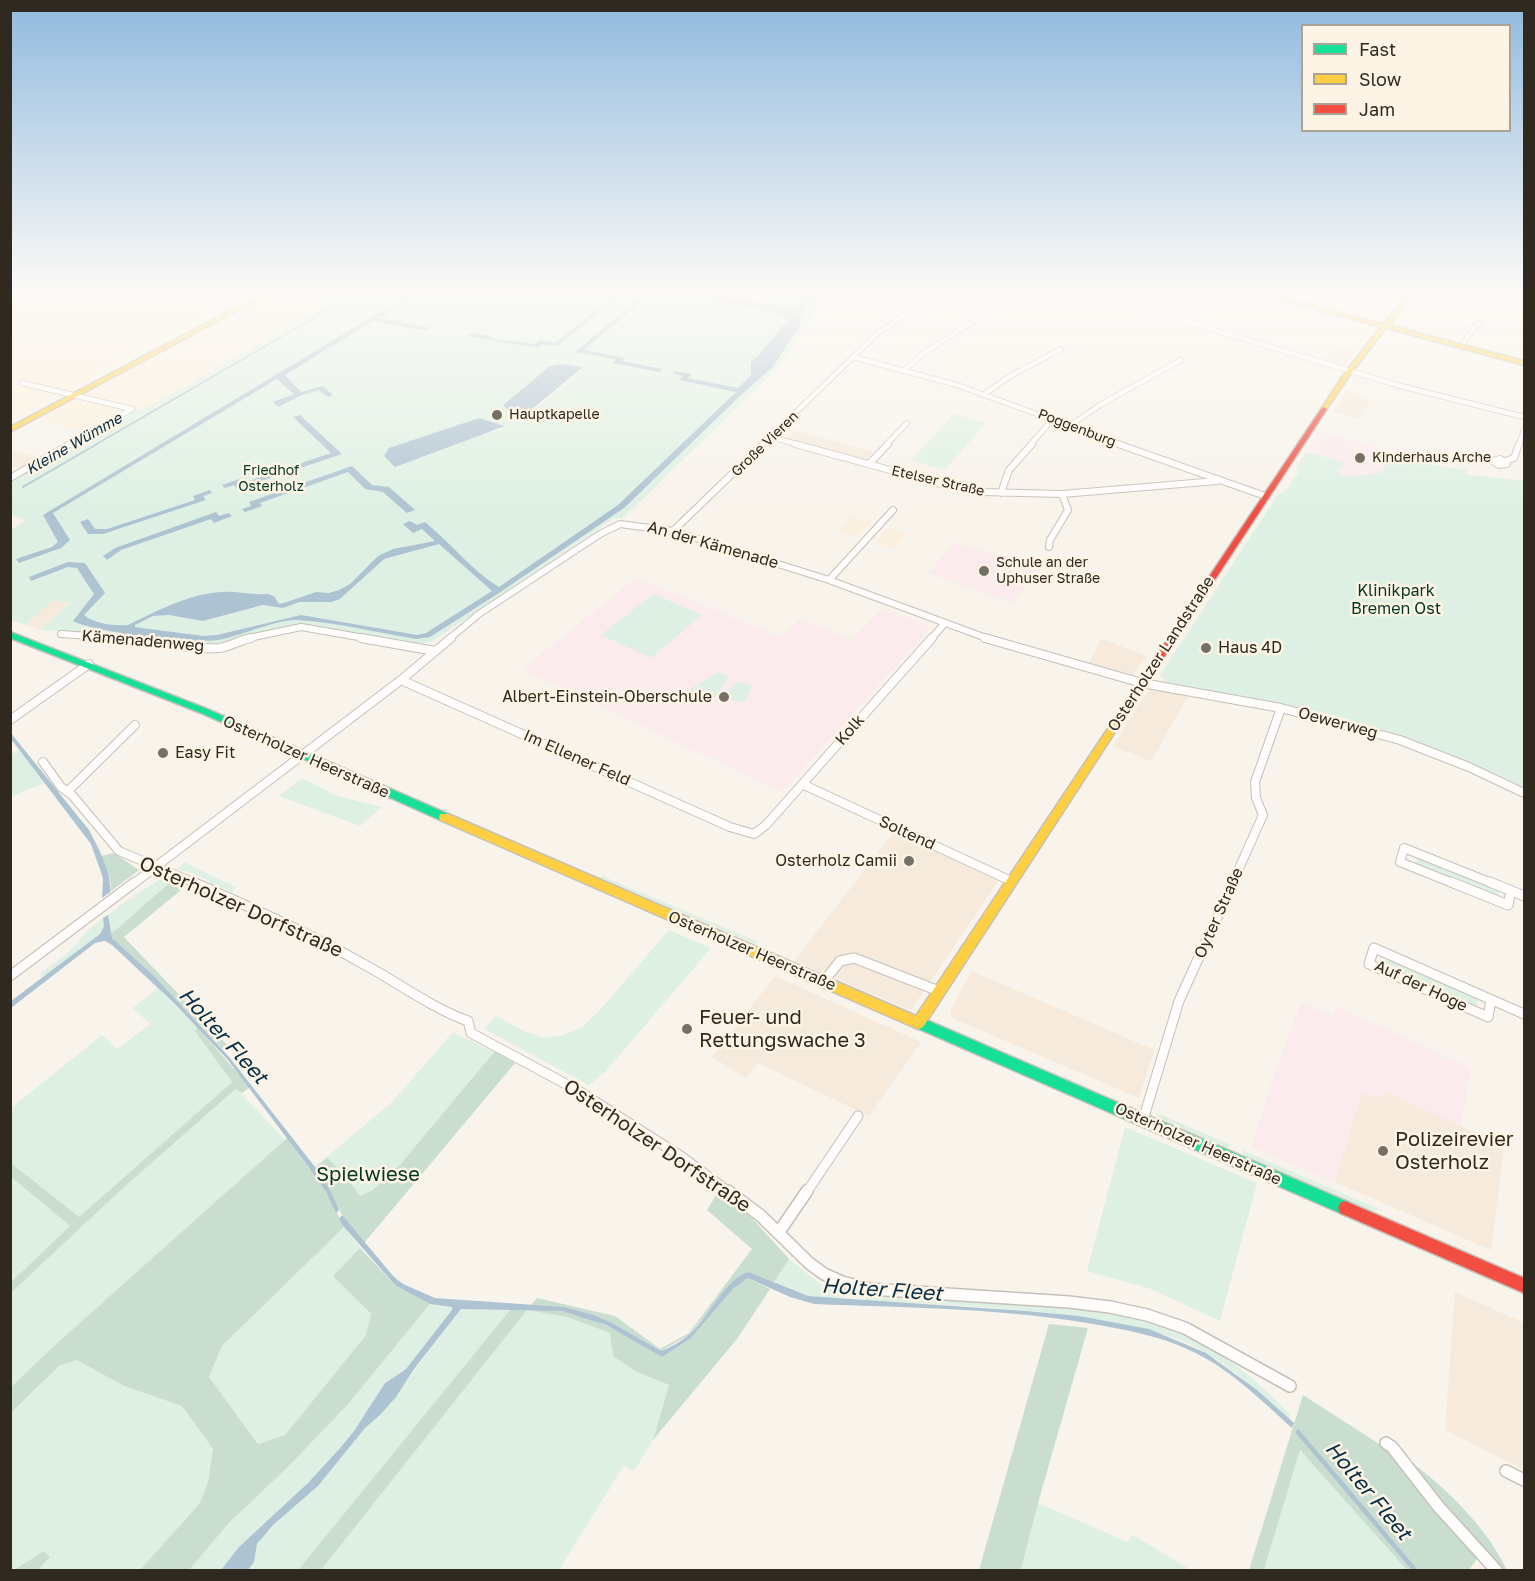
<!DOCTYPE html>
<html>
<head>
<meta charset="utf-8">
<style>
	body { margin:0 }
	#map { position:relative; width:1535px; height:1581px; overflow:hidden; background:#f8f3eb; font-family:"Golos Text",sans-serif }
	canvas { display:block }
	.frame { position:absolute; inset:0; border:12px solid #2f291f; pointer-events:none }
	.legend { position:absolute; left:1301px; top:24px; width:210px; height:108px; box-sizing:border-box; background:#fef4e5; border:2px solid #aba396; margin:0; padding:8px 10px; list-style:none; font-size:18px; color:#2f291f }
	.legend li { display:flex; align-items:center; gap:12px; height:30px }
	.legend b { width:30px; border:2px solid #aba396 }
</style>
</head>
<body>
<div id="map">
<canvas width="1535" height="1581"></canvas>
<div class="frame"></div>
<ul class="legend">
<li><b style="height:8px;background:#16e098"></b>Fast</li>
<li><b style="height:8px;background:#ffcf43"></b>Slow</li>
<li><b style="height:8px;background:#f24e42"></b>Jam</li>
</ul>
</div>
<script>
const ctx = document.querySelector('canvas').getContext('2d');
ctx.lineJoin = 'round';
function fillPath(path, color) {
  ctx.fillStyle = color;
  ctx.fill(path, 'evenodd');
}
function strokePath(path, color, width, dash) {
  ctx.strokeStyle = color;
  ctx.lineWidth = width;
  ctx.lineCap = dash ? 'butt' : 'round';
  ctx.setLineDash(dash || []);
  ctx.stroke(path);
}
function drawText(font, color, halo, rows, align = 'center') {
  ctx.font = font + ' "Golos Text",sans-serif';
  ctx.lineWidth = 5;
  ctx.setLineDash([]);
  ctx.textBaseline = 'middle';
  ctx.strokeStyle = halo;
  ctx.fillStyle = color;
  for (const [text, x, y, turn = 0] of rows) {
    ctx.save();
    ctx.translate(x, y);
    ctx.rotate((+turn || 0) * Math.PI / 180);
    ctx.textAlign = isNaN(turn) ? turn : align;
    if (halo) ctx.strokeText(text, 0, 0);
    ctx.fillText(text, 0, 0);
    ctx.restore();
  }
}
const commercial = new Path2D(`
	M1338,346L1355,351L1344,367L1322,360Z
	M1347,391L1371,399L1360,419L1333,412Z
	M795,430L874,452L866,460L786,438Z
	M10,450L44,458L24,469L11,466Z
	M53,600L70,602L40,630L25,625Z
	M1101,639L1147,656L1132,675L1088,665Z
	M1151,687L1188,696L1151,761L1113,746Z
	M894,832L998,881L911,1010L794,961Z
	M972,971L1154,1050L1139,1098L952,1018L950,1011Z
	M775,976L921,1042L869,1116L758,1063L746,1078L712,1057Z
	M1385,1091L1504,1146L1491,1250L1335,1182L1361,1092Z
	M1455,1292L1524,1323V1470L1445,1430Z`);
const built = new Path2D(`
	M11,291H253L11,419Z
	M272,293L328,304L143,410L130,409L88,433L38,420Z
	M852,517L870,523L857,537L839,531Z
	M888,528L907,534L894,548L875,542Z`);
const education = new Path2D(`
	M1320,431L1394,453L1381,473L1350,476L1338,474L1344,462L1307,452Z
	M954,543L999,556L1001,554L1039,568L1013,603L928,573Z
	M636,578L780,637L799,619L852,640L881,609L931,627L782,792L522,669Z
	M1301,1003L1333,1016L1337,1007L1471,1068L1461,1126L1385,1091L1380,1098L1362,1093L1335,1182L1252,1147L1271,1084Z`);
const green = new Path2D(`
	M295,291H647L781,315L787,321L759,355L751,362L762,377L783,354L799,328L801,315L821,291H829L781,365L622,519L614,518L433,641L419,644L295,624L213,644L201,645L107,634L40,630L70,603L53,600L25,625L11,620V530L26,520L11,515L10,477L130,409L143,410L327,305L286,296ZM559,365L583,368L533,411L506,406L550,366ZM479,418L505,426L497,431L384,456L389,451ZM221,592L268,594L274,596L276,602L203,621L169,615L154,616C172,600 197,596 221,592Z
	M686,291H806L792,307Z
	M954,414L986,423L945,470L911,460Z
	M1306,452L1345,462L1338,474L1350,476L1381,473L1394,453L1443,467L1469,470L1464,474L1524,481V787C1464,758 1401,734 1336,716C1280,702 1222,694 1166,682L1160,675L1277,496L1288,488L1298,473L1296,468Z
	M653,594L702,615L651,658L601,635Z
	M718,672L729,677L714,698L681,695Z
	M739,681L752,686L745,702L720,699Z
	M19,749L44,783L11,797V755Z
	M302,778L337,796L382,807L360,826L279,796Z
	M1418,856L1500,889L1498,899L1415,865Z
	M184,862L236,887H237L232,892C224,888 218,888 210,884L209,881L190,872L178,870Z
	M167,875L174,879L110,935L108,915L126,901Z
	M602,876L758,942L755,944L601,878Z
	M103,918L104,926L100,934L43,977L40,974L70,951L87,931Z
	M669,930L711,948L605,1072L589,1085L484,1029L496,1016L524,1031L544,1038L563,1035L582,1027L600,1010Z
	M1387,957L1478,998L1476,1009L1383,967Z
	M158,988L198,1028L196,1031L232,1082L78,1218L11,1163V1108L102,1035L117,1049L150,1024L133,1008Z
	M453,1032L515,1063L364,1243L348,1225L315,1167L392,1102Z
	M237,1089L285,1140L56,1344L11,1387V1293L122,1189Z
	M1155,1112L1231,1145L1227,1148L1166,1122L1159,1118Z
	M1125,1127L1257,1183L1220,1321L1151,1289L1087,1271Z
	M1242,1150L1379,1209L1372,1211L1244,1156Z
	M11,1177L70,1226L11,1282Z
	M344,1227L360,1248L334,1276L371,1315L366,1335L285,1435L259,1444L209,1378L222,1346Z
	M789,1259L824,1287L842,1292L840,1300L808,1296L774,1282Z
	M868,1294C913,1297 958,1299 1004,1302C1073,1307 1140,1311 1202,1344C1237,1362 1264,1388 1291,1415L1289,1419C1259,1392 1228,1363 1191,1345C1164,1332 1136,1327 1107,1322C1028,1307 946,1305 865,1300Z
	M430,1304L452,1307V1310L406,1369L398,1373C369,1411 341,1449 308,1483C279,1513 246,1537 221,1570H189L228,1524L291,1464L349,1403Z
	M461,1309L510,1310L298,1570H248L254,1562L257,1544L273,1525L318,1486L365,1428L380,1415Z
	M527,1310L567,1317L610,1333L637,1372L669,1385L653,1440L634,1471L624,1465L559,1570H321Z
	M77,1360L124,1386L182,1406L213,1449L208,1482L200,1503L140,1570H38L50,1557L44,1551L11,1570V1414L59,1366Z
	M1300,1450L1400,1560L1407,1570H1264Z
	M1038,1503L1127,1542L1133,1535L1191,1570H1021Z`);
const forest = new Path2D(`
	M114,853L139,870L110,892L111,883L101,856Z
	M174,879L187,885L124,937L229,1047L224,1051L158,980L132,959L110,935Z
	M198,1028L250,1087L242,1093L236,1089L122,1189L11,1293V1282L70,1226L11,1177V1163L79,1217L232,1082L195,1031Z
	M495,1051L515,1063L364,1243L348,1225L315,1167L327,1158L343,1173L360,1196L373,1190L399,1166Z
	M287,1138L326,1192L344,1227L222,1346L209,1377L258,1444L285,1435L366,1335L371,1314L333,1276L360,1248L396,1286L430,1304L349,1403L291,1464L228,1524L189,1570H140L200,1503L208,1482L213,1449L182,1406L124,1386L77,1360L59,1366L11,1413V1387L56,1344Z
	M718,1192L752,1218L789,1259L774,1282L749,1272L730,1285L689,1335L661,1351L614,1324L564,1307L531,1305L537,1298L615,1316L660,1349L689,1333L752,1249L707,1210Z
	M748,1278L770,1289L737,1339L653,1440L669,1385L637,1372L613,1356L610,1333L567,1317L527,1310L321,1570H298L510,1310C527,1310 545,1308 561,1311C598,1317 631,1339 662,1357L691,1338L733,1289Z
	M1049,1324L1088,1328L1038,1503L1021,1570H979Z
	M1303,1395L1387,1449L1477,1559L1469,1570H1407L1300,1450L1264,1570H1249Z
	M1408,1460C1447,1488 1486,1527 1507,1570H1503L1408,1464Z
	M44,1551L50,1557L38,1570H13Z`);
const water = new Path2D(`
	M415,291H423L379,318L431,328L427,331L373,321L285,375L301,392L323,386L333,395L328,397L319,390L302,395L278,407L273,402L294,394L277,379L53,513L70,540L61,548L19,563L16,559L52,547L58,542L43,515Z
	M619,291L624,292L557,346L543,344L538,348L467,336L471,333L491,336L492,339L535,344L540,340L555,343Z
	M686,291L792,307L806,291H821L801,315L799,328L772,368L743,393L624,508L499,593L430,637L416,639C380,633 334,622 298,620C277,619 241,636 218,640C195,644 92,632 73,621L94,594L77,568L68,567L31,581L29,577L68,562L85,563L105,593L84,615C94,624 115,626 128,625C157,611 188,594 221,592C236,591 252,595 268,594L274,596L279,604L284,603L316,592L329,593L339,590L350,584L378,556L393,549L435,541L422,529L413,533L403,524L410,521L417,525L425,522C451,543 471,570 499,587L618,505L736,392L679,380L683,376L672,373L674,371L692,374L688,378L738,388L751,375V362L759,355L787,321C772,306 673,296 647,292ZM439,544L492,591L426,633L417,635L301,615L217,635L203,636L135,627V625L153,616L169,615L203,621L263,605L283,608L299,602H331L340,599L384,559Z
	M643,295L648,296L584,350L625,358L622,361L662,369L659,372L612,363L616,359L575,352Z
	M562,364L583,367L524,416L508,410L503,405L550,366Z
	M300,415L342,454L237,489L234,485L225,488L222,485L239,479L243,483L331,453L293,417Z
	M479,418L505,426L395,467L384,456L389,448Z
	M352,466L372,485L389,487L415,510L407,513L383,492L365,489L348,472L260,503L262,506L245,512L242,509L251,506L249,502Z
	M210,490L212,493L203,496L206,500L103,534H88L80,522L88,519L95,529H107L195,500L193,496Z
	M216,512L219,516L229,513L232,516L214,523L211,519L121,550L107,560L103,556L115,548Z
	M10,732L89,830C98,847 112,873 110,892L102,898L103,878L91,844L11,739Z
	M108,915L112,938L158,980L230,1058L315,1167L330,1190L339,1210L336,1213L326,1192L304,1161L228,1060L174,1003L112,945L105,941L95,943L11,1008V1001L100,934L104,926L103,918Z
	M342,1215L394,1277L403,1284L435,1298L564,1307L594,1315L614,1324L661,1351C671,1347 682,1341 690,1334C708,1317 726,1278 749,1272L808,1296L1026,1311L1079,1316L1149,1329L1206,1353L1257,1390L1294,1423L1292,1428C1261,1400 1227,1366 1187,1349C1161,1337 1132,1331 1104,1326C1009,1308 911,1308 814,1304L790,1297L748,1278L733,1289L691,1338L662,1357L606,1325L562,1311L461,1309L414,1369L396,1397L380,1415L365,1428L318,1486L273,1525L257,1544L254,1562L248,1570H221L239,1547L308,1483L340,1448L354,1431L385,1383L406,1369L452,1310V1307L430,1304L396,1286L344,1227L339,1219Z`);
const streamFar2 = new Path2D(`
	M95,445L331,308L340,302L344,291`);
const streamFar1 = new Path2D(`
	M23,487L97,444`);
const stream = new Path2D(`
	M1298,1432L1414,1569`);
const streetFar4 = new Path2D(`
	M225,291L259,297
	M1085,291L1397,385L1524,417
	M1464,342L1476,325L1481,323
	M853,357L957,385L1122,445
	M903,371L925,352L979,318
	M22,383L132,409
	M983,395L1012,375L1061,349
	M1071,425L1100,405L1181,360
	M770,437L801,445
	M68,445L132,409
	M762,445L878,333L941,291
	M886,445L907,423
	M1030,445L1053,419
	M1519,445L1524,430`);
const streetFar3 = new Path2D(`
	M795,444L941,484L983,492L1062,494L1217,481
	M1118,444L1265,496
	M1500,459L1507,464L1499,465L1493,461Z
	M1505,461L1514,458L1519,444
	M869,464L888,444
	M10,478L70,444
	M1001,493L1009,470L1032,444
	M673,531L763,444
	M1049,547L1050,540L1068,510L1062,494
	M829,580L893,510
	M61,634L135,639
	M244,639L301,627L370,639
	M449,639L479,614L600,534L620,524L673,531L829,580L989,639
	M931,639L945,623`);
const streetFar2 = new Path2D(`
	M123,638C155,641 187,650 219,648C229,647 240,640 251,638
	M361,638L435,651
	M985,638L1142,683L1281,708L1400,740L1469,767L1524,793
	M401,680L730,827L754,834L766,825L932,638
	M10,720L89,664
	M43,762L61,787L72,795L119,851L197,884
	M802,784L1011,881
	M68,791L135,725
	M133,884L401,680L451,638
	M1232,884L1263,815L1256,798L1255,782L1281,708
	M1455,884L1400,862L1404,848L1494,884`);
const streetFar1 = new Path2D(`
	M193,882C252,908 311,934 367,966C400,984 432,1008 468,1021L471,1033L577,1090L682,1157L730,1193
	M1451,882L1508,905L1511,891
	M1490,882L1524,896
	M10,976L135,882
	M824,981L840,961L854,958L939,991
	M1491,1000L1488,1017L1369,964L1374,948L1524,1014
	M1143,1120L1179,1001L1233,882
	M806,1193L858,1116`);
const street = new Path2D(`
	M728,1191L761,1216L809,1263L824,1274L842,1282L870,1289L1069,1302L1110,1307L1147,1315L1185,1328L1290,1386
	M779,1232L807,1191
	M1386,1443L1392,1447L1438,1506L1496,1570
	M1506,1471L1524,1480`);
const fast = new Path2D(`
	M10,632L207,709L448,814L449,817L448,820H440L201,713L10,638Z
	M917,1016L1350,1203L1352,1208L1350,1213L1345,1215L1340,1213L912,1026L911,1022L912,1018Z`);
const slow = new Path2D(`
	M267,291H274L10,432V427Z
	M1249,291H1258L1383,324L1410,291H1416L1389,325L1524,361V365L1386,328L1352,372L1326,410H1322L1321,409L1347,370L1381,327Z
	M1138,687L1143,690L1141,692L923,1027L918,1029L440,820L439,817L440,814H448L916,1016L1135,688Z`);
const jam = new Path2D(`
	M1324,407L1327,409L1141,692H1135L1133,690L1135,688L1321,409Z
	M1345,1201L1524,1278V1293L1340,1213L1338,1208L1340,1203Z`);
const markers = [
	[497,415,6,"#757066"],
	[1360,458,6,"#757066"],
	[984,571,6,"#757066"],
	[1206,648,6,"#757066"],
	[724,697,6,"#757066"],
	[163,753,6,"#757066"],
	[909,861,6,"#757066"],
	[687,1029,6,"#757066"],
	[1383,1151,6,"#757066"]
];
const farPoinames = [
	["Hauptkapelle",509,415],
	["Kinderhaus Arche",1372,458],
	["Schule an der",996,563],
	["Uphuser Straße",996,579]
];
const farStreetnames = [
	["Poggenburg",1077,428,21],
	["Große Vieren",765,444,-44],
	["Etelser Straße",938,481,13]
];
const farParknames = [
	["Friedhof",271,471],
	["Osterholz",271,487]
];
const farWaternames = [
	["Kleine Wümme",74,444,-30]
];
const streetNames = [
	["An der Kämenade",713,545,16],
	["Kämenadenweg",143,641,5],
	["Osterholzer Landstraße",1161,654,-57],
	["Oewerweg",1338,723,15],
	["Kolk",850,730,-49],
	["Osterholzer Heerstraße",306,757,24],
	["Im Ellener Feld",577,758,24],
	["Soltend",907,833,25],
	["Oyter Straße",1219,913,-66],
	["Osterholzer Heerstraße",752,951,23],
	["Auf der Hoge",1421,986,25],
	["Osterholzer Heerstraße",1198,1144,24]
];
const parkNames = [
	["Klinikpark",1396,591],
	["Bremen Ost",1396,609]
];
const poiNames = [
	["Haus 4D",1218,648],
	["Albert-Einstein-Oberschule",712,697,"right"],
	["Easy Fit",175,753],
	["Osterholz Camii",897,861,"right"]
];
const nearStreetnames = [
	["Osterholzer Dorfstraße",241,907,24],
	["Osterholzer Dorfstraße",657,1146,34]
];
const nearPoinames = [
	["Feuer- und",699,1018],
	["Rettungswache 3",699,1041],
	["Polizeirevier",1395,1140],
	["Osterholz",1395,1163]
];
const nearParknames = [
	["Spielwiese",368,1175]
];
const nearWaternames = [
	["Holter Fleet",223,1036,48],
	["Holter Fleet",882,1290,4],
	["Holter Fleet",1368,1491,50]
];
fillPath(commercial, '#f5eadb');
fillPath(built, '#fbefdd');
fillPath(education, '#fbebed');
fillPath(green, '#def0e3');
fillPath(forest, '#caded0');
fillPath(water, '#aec3d1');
strokePath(streamFar2, '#aec3d1', 1.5);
strokePath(streamFar1, '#aec3d1', 2);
strokePath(stream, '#aec3d1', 4.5);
strokePath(streetFar4, '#c5c0b8', 6);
strokePath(streetFar3, '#c5c0b8', 8);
strokePath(streetFar2, '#c5c0b8', 10);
strokePath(streetFar1, '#c5c0b8', 11);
strokePath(street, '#c5c0b8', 14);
strokePath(fast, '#c5c0b8', 3);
strokePath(slow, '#c5c0b8', 3);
strokePath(jam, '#c5c0b8', 3);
strokePath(streetFar4, '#fefdfc', 4.5);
strokePath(streetFar3, '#fefdfc', 6);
strokePath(streetFar2, '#fefdfc', 8);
strokePath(streetFar1, '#fefdfc', 9);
strokePath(street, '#fefdfc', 11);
fillPath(fast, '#16e098');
fillPath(slow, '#ffcf43');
fillPath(jam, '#f24e42');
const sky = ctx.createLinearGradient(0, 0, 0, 512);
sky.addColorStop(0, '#91badf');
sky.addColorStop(0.57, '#fcfaf6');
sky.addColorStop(1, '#fcfaf600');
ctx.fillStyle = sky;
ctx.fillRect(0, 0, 1535, 512);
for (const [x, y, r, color] of markers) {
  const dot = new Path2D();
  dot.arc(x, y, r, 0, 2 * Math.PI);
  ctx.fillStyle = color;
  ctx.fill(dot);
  strokePath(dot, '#fef4e5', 2);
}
drawText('14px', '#2f291f', '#fef4e5', farPoinames, 'left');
drawText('14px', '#2f291f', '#fef4e5', farStreetnames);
drawText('14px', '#013725', '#fef4e5', farParknames);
drawText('italic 15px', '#052f48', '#fef4e5', farWaternames);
drawText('16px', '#2f291f', '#fef4e5', streetNames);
drawText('16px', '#013725', '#fef4e5', parkNames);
drawText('16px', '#2f291f', '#fef4e5', poiNames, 'left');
drawText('20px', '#2f291f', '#fef4e5', nearStreetnames);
drawText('20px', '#2f291f', '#fef4e5', nearPoinames, 'left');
drawText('20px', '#013725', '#fef4e5', nearParknames);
drawText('italic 21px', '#052f48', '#fef4e5', nearWaternames);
</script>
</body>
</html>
